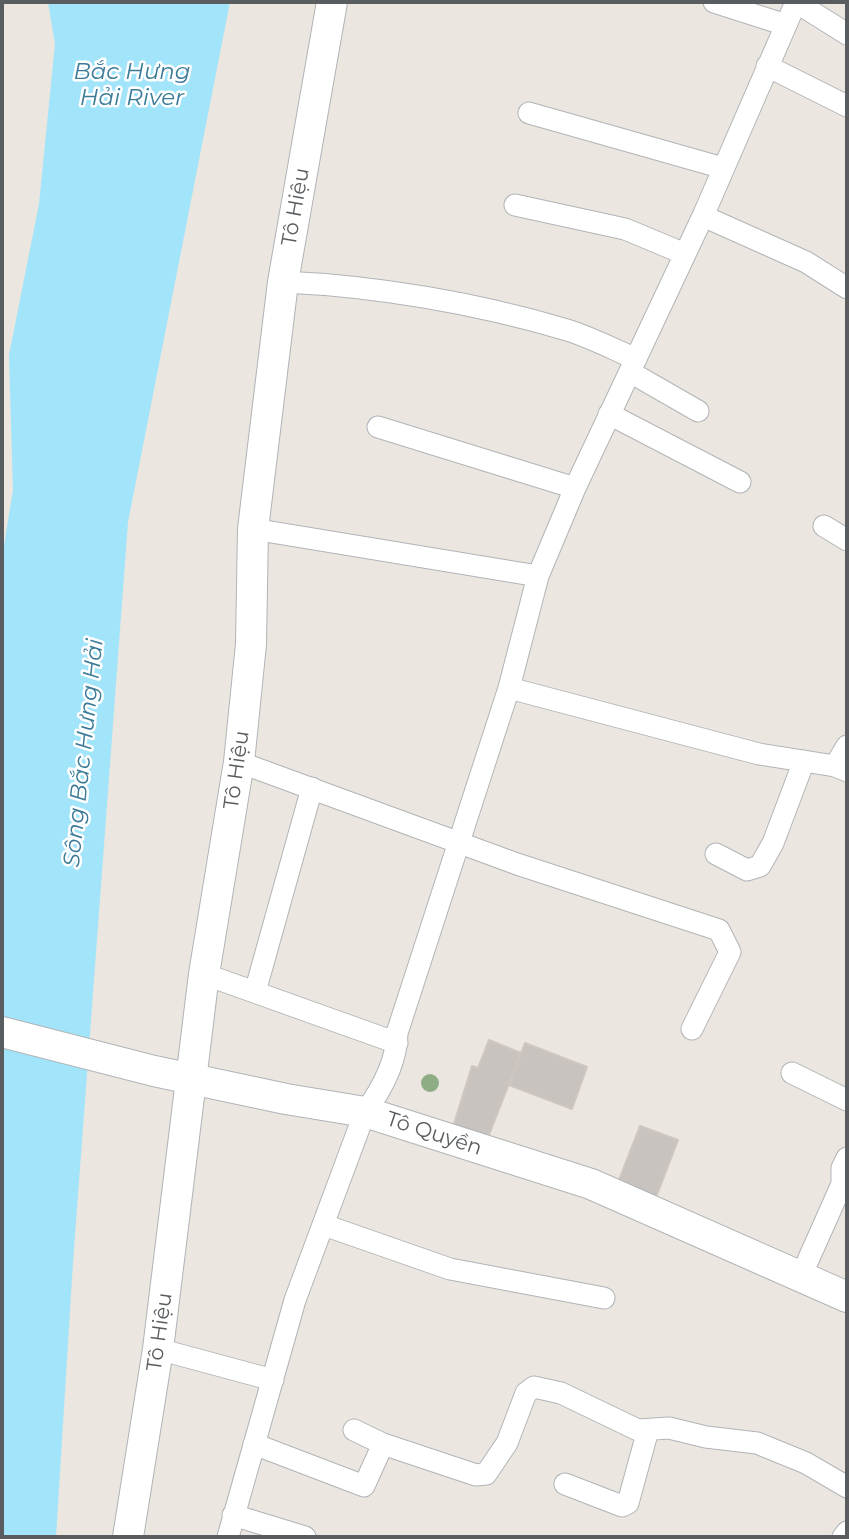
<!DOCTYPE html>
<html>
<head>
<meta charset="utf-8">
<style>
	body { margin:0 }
	#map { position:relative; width:849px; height:1539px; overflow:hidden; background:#ebe6e0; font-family:Montserrat,sans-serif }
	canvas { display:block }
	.frame { position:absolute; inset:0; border:4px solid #595d60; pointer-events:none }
</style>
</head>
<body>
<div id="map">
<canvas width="849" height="1539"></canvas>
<div class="frame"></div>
</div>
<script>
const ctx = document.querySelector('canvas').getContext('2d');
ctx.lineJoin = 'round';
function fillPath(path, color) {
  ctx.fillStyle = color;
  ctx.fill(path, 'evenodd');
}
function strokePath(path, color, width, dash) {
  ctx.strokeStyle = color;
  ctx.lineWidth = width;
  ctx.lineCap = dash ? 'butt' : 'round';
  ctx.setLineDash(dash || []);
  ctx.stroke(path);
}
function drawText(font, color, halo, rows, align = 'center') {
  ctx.font = font + ' Montserrat,sans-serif';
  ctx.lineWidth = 5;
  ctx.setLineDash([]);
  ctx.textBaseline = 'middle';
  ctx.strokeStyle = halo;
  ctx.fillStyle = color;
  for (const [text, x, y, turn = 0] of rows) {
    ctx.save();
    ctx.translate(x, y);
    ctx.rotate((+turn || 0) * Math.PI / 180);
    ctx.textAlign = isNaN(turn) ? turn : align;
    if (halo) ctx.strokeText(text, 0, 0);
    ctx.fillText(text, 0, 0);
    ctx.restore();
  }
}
const water = new Path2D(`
	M48,2H230L128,522L73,1262L56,1537H2V558L13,490L9,355L39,204L55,44Z`);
const building = new Path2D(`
	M489,1040L521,1053L487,1140L453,1127L472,1066L478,1068Z
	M525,1043L587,1067L572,1109L509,1085Z
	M640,1126L678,1140L655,1200L617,1185Z`);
const minor = new Path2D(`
	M714,2L786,25
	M796,2L847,34
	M767,66L847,106
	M529,113L723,168
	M515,205L625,229L685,254
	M703,216L806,262L847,288
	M283,282C376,286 477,303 567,330C590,337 613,349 636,359
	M630,372L698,411
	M609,414L740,482
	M378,427L575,488
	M824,526L847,540
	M253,529L538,576
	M509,688L759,754L835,766L847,771
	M239,762L517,864L719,930L730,952L692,1029
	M835,766L847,746
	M716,854L747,870L760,866L773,843L804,761
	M204,974L397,1043
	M255,992L312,788
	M792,1073L847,1100
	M324,1225L450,1269L604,1298
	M801,1276L842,1184V1168L847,1158
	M158,1349L273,1380
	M354,1430L383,1444
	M254,1444L364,1486L383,1444L476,1475L486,1474L507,1443L526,1393L534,1387L561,1393L638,1430L669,1428L706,1437L757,1443L806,1463L847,1487
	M565,1484L622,1506L628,1503L648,1430
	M233,1515L305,1537
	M228,1537L295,1300L365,1112C382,1089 397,1062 397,1033L509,688L538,576L575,488L703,216L796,2
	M843,1537L847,1532`);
const secondary = new Path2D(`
	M2,1032L154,1071L286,1099L365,1112L591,1184L847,1297
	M128,1537L158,1349L204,974L239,762L251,644L253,529L283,282L332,2`);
const trees = [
	[430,1083]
];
const streetNames = [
	["Tô Hiệu",296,207,-80],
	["Tô Hiệu",237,770,-82],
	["Tô Quyền",434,1134,18],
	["Tô Hiệu",160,1332,-82]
];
const waterNames = [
	["Bắc Hưng",132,72],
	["Hải River",132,98],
	["Sông Bắc Hưng Hải",84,753,-84]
];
fillPath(water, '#a2e4f9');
fillPath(building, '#c8c3bf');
strokePath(building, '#cfc7bf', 2);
strokePath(minor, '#b1b4b7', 23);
strokePath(secondary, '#b0b4b7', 32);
strokePath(minor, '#fff', 21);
strokePath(secondary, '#fff', 30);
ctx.fillStyle = '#8fad84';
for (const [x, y] of trees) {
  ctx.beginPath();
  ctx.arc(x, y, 9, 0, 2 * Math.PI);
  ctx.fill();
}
drawText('21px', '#595d60', '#fff', streetNames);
drawText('italic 23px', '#3c7b97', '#fff', waterNames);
</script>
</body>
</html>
